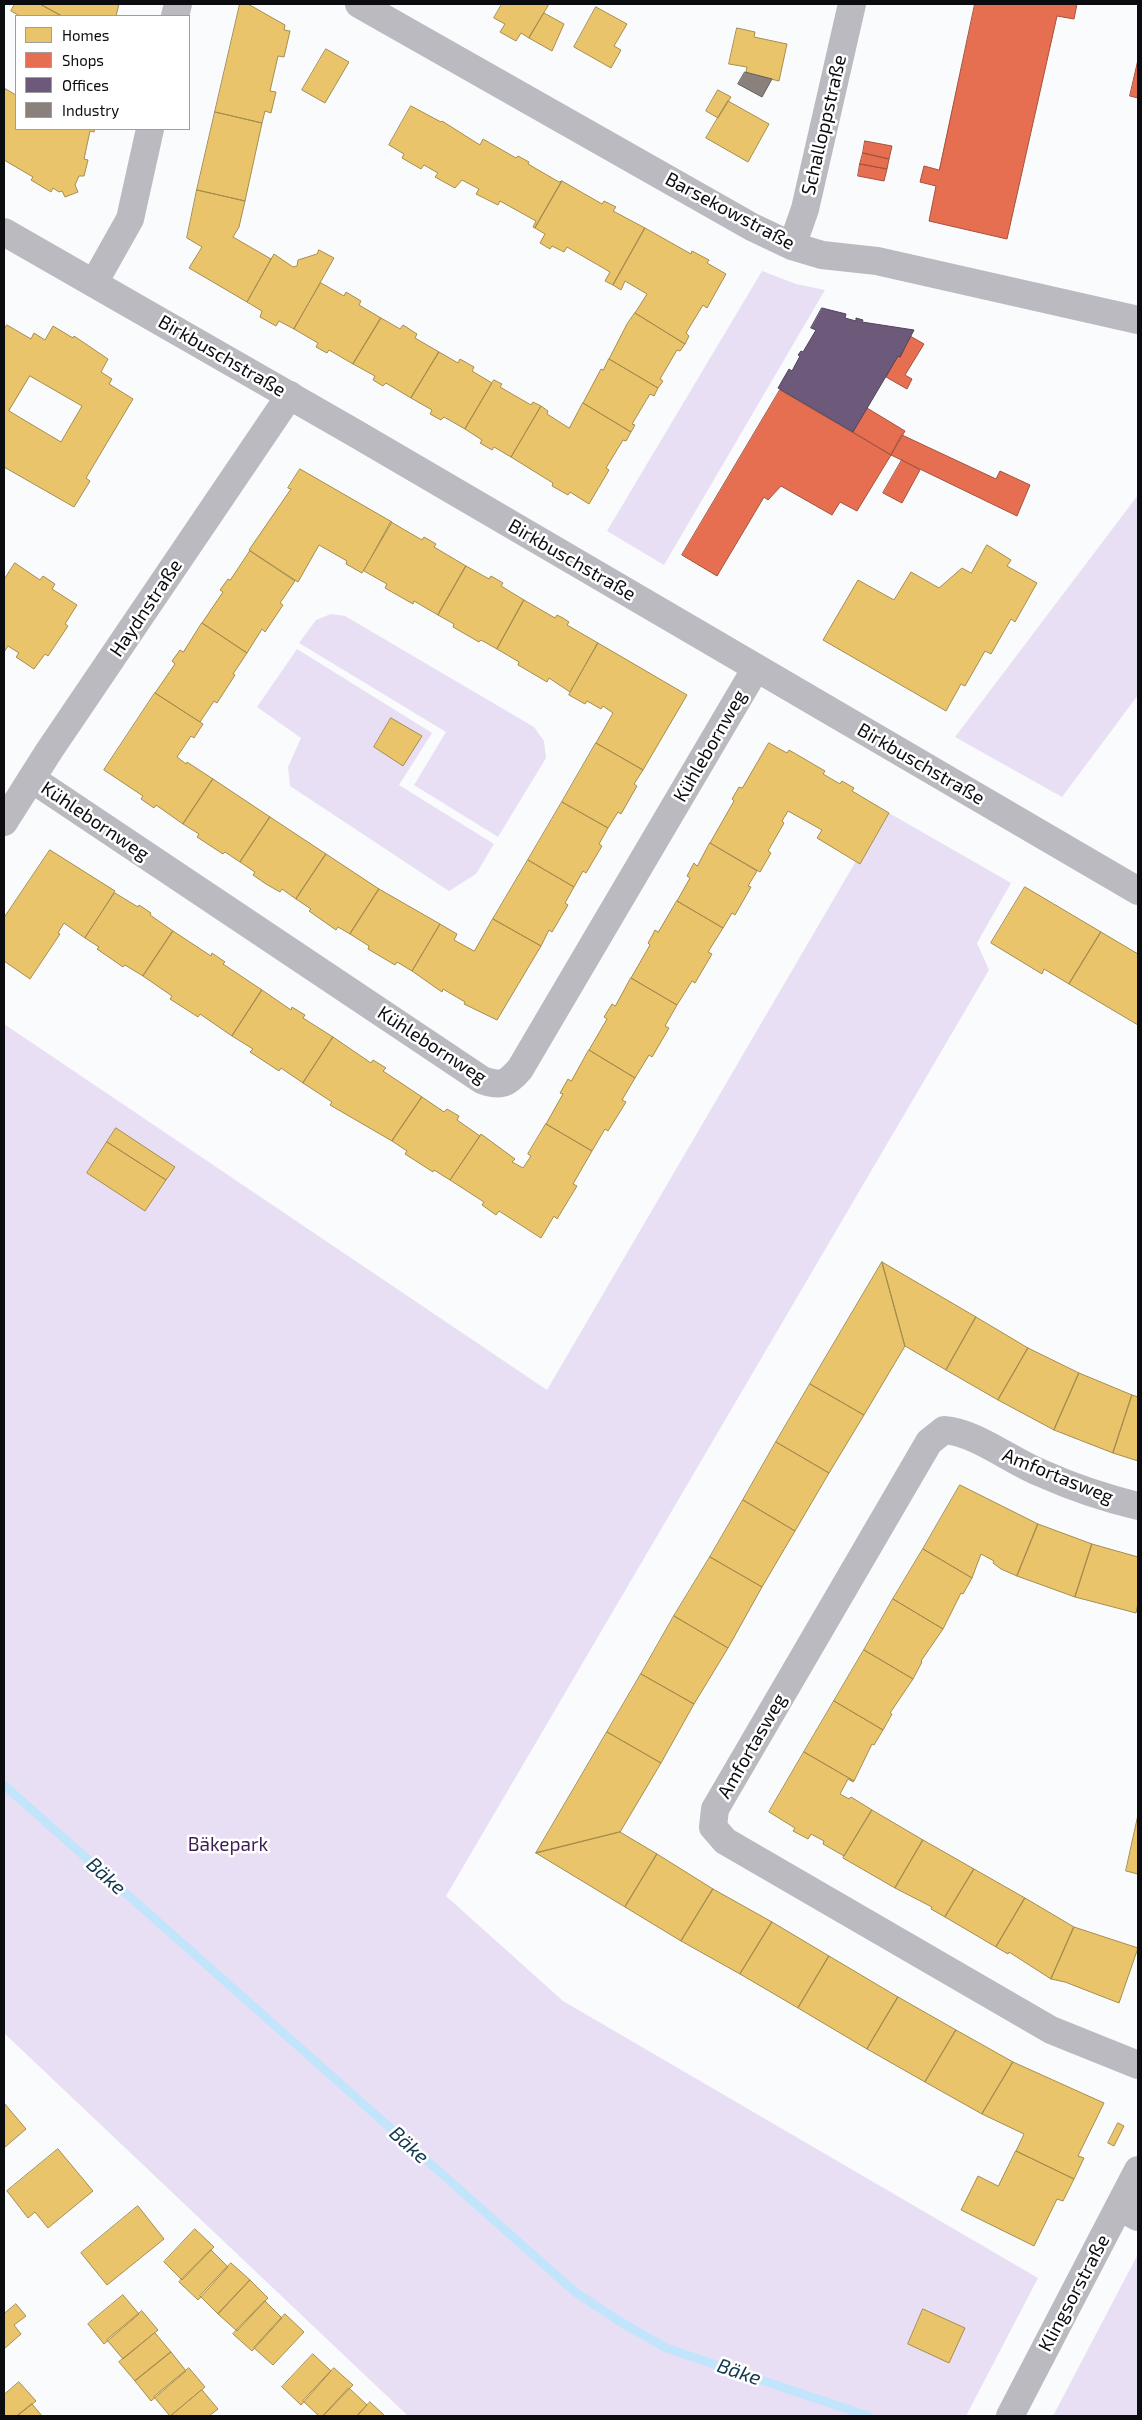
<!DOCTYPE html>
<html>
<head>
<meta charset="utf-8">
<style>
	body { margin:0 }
	#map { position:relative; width:1142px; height:2420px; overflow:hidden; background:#f9fbfd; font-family:"Exo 2",sans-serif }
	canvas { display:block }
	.frame { position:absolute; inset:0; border:5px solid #0b0c0f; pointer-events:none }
	.legend { position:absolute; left:15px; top:15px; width:175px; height:115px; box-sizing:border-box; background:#fff; border:1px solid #9d9e9f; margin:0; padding:6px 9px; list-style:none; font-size:15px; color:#0b0c0f }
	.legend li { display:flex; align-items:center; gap:10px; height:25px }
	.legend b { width:25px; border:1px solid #9d9e9f }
</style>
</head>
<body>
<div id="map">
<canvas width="1142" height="2420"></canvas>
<div class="frame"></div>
<ul class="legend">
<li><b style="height:14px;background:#e9c46a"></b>Homes</li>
<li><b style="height:14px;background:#e76f51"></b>Shops</li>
<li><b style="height:14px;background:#6d597a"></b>Offices</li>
<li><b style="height:14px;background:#8a817c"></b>Industry</li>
</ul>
</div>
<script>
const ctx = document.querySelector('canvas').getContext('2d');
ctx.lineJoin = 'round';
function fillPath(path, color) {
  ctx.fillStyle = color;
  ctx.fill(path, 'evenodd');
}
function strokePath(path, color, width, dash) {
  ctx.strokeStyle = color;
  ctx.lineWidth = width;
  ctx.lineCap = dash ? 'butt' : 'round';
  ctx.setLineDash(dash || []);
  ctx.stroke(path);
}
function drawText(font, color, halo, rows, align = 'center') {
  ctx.font = font + ' "Exo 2",sans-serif';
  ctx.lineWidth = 5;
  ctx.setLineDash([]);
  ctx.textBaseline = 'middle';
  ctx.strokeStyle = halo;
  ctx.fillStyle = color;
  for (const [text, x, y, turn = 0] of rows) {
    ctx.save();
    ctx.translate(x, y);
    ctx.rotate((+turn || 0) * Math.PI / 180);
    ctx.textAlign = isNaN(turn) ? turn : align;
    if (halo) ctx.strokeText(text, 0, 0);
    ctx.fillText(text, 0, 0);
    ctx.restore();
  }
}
const green = new Path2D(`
	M762,271L796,284L825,290L664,565L607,531Z
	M1138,495V695L1062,797L955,737Z
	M331,614L345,616L534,727L544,741L546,758L498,837L414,785L446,732L299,643L316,620Z
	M297,649L432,733L399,785L494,844L476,874L449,891L290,786L288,767L301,738L257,707Z
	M889,813L1011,883L977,943L989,970L446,1896L563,2001L1038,2278L966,2416H408L4,2033V1024L547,1390L856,861L860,864Z
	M1138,2254V2416H1053Z`);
const homes = new Path2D(`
	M15,4H40L62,16H20L11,11Z
	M40,4H119L116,16H62Z
	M240,4H248L285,25L284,30L290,31L284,57L278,56L270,91L276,92L271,113L265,111L262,123L215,112Z
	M502,4H549L529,38L521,33L516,41L500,32L505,24L494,18Z
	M596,7L627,24L614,46L621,50L611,68L574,47Z
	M544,13L564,24L552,51L529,38Z
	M737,28L755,32L754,37L787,44L779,81L746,73L747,67L729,64Z
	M326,49L349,62L325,103L302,90Z
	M4,88L16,95V129H95L94,132L90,131L84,159L88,160L84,176H79L75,185L78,192L65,197L62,191L59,192L53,188L51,192L31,180L33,177L4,160Z
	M718,90L731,97L718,118L706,111Z
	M728,101L769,124L748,162L706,138Z
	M411,106L441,122L442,121L480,145L483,139L516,158L518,156L529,162L528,164L559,182L562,181L535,228L533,227L536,221L500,201L498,205L476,194L479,189L462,180L455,188L435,177L438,173L424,165L421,169L402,158L404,154L389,145Z
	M215,112L262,123L245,201L197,190Z
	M562,181L602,204L604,201L616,207L613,211L645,228L613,285L605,281L610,272L567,247L564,252L552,246L550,249L540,243L545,234L535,228Z
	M197,190L245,201L239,227L233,237L271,259L247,302L189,268L202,247L187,238Z
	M645,228L691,254L692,251L709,260L707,263L726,274L707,308L703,305L686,333L689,336L685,344L635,313L647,294L625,281L621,290L613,285Z
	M319,250L334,258L294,329L279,321L276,326L260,317L262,311L247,302L274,254L293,267L297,266L298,260L317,254Z
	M321,283L344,296L346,292L361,301L359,305L381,318L353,364L329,350L327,353L316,347L318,343L294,329Z
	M635,313L685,344L680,351L677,350L660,379L663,381L658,388L609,359L627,324Z
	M381,318L400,329L403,325L417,334L415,338L439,352L411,398L386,383L383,386L373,380L375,376L353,364Z
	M7,325L31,339L34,333L45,340L53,326L73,338L74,336L108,359L101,372L112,379L109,384L133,399L86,478L90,481L74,507L4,467V330ZM30,376L82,406L61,442L9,411Z
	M439,352L458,363L460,359L474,367L472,371L492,383L465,429L444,417L441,420L430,414L432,410L411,398Z
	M609,359L658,388L654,396L650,394L632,424L635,425L631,432L583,403L601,369L603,370Z
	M494,380L502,384L500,387L531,405L533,402L541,406L511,457L494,447L492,450L480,443L482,440L465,429Z
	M583,403L631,432L626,441L623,440L606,468L609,470L589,504L570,492L568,495L552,486L553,483L511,457L541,406L548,411L547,414L569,428Z
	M300,469L392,522L362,573L346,564L347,561L319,545L298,582L249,550L291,489L288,488Z
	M391,522L422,540L424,537L436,544L434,547L466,566L438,615L414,601L413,604L385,588L387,584L364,571Z
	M987,545L1011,560L1007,566L1037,583L1015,622L1011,619L991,654L985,651L965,686L961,684L946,711L823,640L858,580L894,600L911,572L939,588L962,568L971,573Z
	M250,551L295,581L280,603L283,605L265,632L262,629L247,653L202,623L223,592L220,590L228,579L230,580Z
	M15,563L40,580L43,576L55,584L52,589L77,605L65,624L68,626L48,656L45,654L34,669L16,657L19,653L8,646L4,652V580Z
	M466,566L489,579L491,576L503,583L501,586L524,600L497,649L481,640L479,642L453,627L454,624L438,615Z
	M524,600L555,618L557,615L563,618L569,622L567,625L598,643L570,692L549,678L547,682L525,669L518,665L519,662L497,649Z
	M202,623L247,653L233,674L235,675L217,703L214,701L200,722L155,693L175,664L172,661L180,650L183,652Z
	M598,643L687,695L643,770L596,743L613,713L603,706L601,709L587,701L585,704L569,695Z
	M155,693L203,724L194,738L191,736L177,757L186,764L187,762L213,779L183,824L156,805L154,808L141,799L143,796L104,770Z
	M391,718L422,736L403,766L374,747Z
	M596,743L643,770L634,784L637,786L621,814L618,812L608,828L562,802Z
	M769,743L787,753L789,750L825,771L823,774L840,784L842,781L854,788L852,791L889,813L860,864L817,838L822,830L788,811L782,821L784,823L768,851L771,853L760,872L710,843L734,801L732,799L739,787L742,788Z
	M213,779L270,817L240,862L225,852L223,854L197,837L199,834L183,824Z
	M562,802L608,828L599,844L602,846L586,873L583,871L574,887L528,860Z
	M270,817L326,854L296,899L282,889L280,892L266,884L253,875L255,872L240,862Z
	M710,843L757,871L748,886L751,887L735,915L732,913L723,928L677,901L690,878L687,876L694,863L697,866Z
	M50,850L115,891L85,938L64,923L58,933L60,934L30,979L4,961V918Z
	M326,854L379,889L350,934L338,927L336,930L309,911L311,909L296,899Z
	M528,860L574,887L565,903L568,905L552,932L549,930L541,946L493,919Z
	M1025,887L1101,932L1069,984L1044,969L1042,974L991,943Z
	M379,889L440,924L412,971L397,962L395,965L368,949L369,946L350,934Z
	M115,893L138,907L139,905L151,913L150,915L173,931L143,976L125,965L123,967L97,949L99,947L85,938Z
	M677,901L723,928L708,952L712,954L695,983L692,981L677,1005L631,978L650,945L648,943L652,936L655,930L658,932Z
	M493,919L541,946L497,1020L464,1004L465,1002L443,989L442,992L412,971L440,924L457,934L454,940L474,951Z
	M173,931L211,956L212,953L225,962L223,964L262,990L232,1036L200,1014L198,1017L170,999L172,996L143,976Z
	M1101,932L1138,954V1025L1069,984Z
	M631,978L677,1005L665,1026L669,1028L652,1057L649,1055L635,1078L589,1050L607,1019L604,1017L612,1004L615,1006Z
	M262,990L291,1010L292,1007L300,1012L305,1015L303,1018L333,1037L303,1083L281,1068L279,1071L250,1052L253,1049L232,1036Z
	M333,1037L371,1063L373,1060L386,1068L383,1071L422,1097L392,1141L330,1105L332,1102L303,1083Z
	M589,1050L635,1078L622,1100L626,1102L608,1131L605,1129L592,1151L546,1124L563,1094L560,1093L568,1079L571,1081Z
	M422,1097L444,1112L447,1109L459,1116L457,1120L480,1136L450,1180L434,1170L433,1172L405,1154L407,1151L392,1141Z
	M546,1124L592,1151L573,1184L577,1186L557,1219L554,1216L541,1238L499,1211L496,1215L482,1205L484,1202L450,1180L481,1134L515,1159L512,1162L523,1168L531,1156L528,1154Z
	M116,1128L175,1167L166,1180L107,1142Z
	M107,1142L166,1180L145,1211L87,1173Z
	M882,1262L976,1317L946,1370L905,1346Z
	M882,1262L905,1346L864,1415L810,1384Z
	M976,1317L1028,1348L998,1400L946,1370Z
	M1028,1348L1079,1373L1054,1430L998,1400Z
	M1079,1373L1132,1395L1113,1453L1054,1430Z
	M810,1384L864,1415L829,1473L776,1442Z
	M1132,1395L1138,1397V1461L1113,1453Z
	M776,1442L829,1473L795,1531L743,1500Z
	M960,1485L1038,1524L1017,1576L1001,1569L993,1563L994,1561L981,1554L972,1578L923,1549Z
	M743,1500L795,1531L762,1587L710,1557Z
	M1038,1524L1092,1544L1075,1597L1017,1576Z
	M1092,1544L1138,1557V1603L1136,1613L1075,1597Z
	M923,1549L972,1578L963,1594L961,1593L943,1629L893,1599Z
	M710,1557L762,1587L728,1648L674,1616Z
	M893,1599L943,1629L921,1661L922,1662L913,1679L864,1650Z
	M674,1616L728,1648L694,1704L641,1674Z
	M864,1650L913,1679L890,1713L892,1714L883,1730L834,1701Z
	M641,1674L694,1704L661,1763L607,1732Z
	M834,1701L883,1730L874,1745L872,1744L854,1781L804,1752Z
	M607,1732L661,1763L620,1832L536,1853Z
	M804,1752L854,1781L853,1782L848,1779L840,1794L849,1799L851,1797L872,1810L844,1856L823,1844L824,1841L811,1834L808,1839L793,1831L795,1828L769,1812Z
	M872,1810L923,1840L895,1888L843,1858Z
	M1138,1815V1874L1126,1871Z
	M620,1832L657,1854L625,1907L536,1853Z
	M923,1840L974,1869L945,1917L931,1909L932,1907L895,1888Z
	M657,1854L713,1889L681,1941L625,1907Z
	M974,1869L1025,1898L996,1947L945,1917Z
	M713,1889L772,1922L740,1974L681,1941Z
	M1025,1898L1074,1927L1051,1979L1009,1952L1008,1954L996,1947Z
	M772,1922L829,1956L798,2008L740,1974Z
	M1074,1927L1138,1948L1119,2003L1065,1982L1051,1979Z
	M829,1956L898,1997L867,2049L798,2008Z
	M898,1997L956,2030L925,2082L867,2049Z
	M956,2030L1013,2062L982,2114L925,2082Z
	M1013,2062L1104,2103L1078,2156L1084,2158L1074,2179L1016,2151L1024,2134L982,2114Z
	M4,2103L26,2129L4,2148Z
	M1118,2123L1124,2126L1114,2146L1108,2143Z
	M58,2149L93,2191L48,2228L35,2212L28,2218L7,2191Z
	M1016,2151L1074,2179L1063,2201L1057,2199L1034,2246L961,2210L978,2176L998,2186Z
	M138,2206L164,2239L107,2285L81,2253Z
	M195,2229L214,2247L182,2280L164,2262Z
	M211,2250L228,2267L198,2300L179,2282Z
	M231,2263L250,2280L218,2314L200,2296Z
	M250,2280L268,2298L237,2331L218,2314Z
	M123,2295L139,2314L104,2344L88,2324Z
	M265,2301L282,2318L252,2351L233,2334Z
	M16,2304L26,2316L14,2325L21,2334L4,2349V2314Z
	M923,2309L965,2328L949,2363L908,2344Z
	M142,2311L158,2330L123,2359L107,2340Z
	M285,2314L304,2332L273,2365L254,2348Z
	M155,2333L171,2352L135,2381L119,2362Z
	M171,2352L186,2371L151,2401L135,2381Z
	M313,2354L331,2371L301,2405L282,2387Z
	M189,2368L205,2387L170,2416L154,2397Z
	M334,2368L353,2385L323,2416H319L303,2401Z
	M19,2382L36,2401L17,2416H4V2395Z
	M349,2388L367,2405L357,2416H323Z
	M202,2390L218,2409L209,2416H171Z
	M370,2402L385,2416H357Z
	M32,2404L42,2416H17Z`);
const shops = new Path2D(`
	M975,4H1077L1074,19L1057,16L1007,239L929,221L936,186L920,182L924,166L939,170Z
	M1138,60V98L1130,96Z
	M865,141L892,146L889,159L863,153Z
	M863,153L889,159L887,169L860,164Z
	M860,164L887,169L884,181L858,176Z
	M910,336L924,344L905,375L912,379L907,389L886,377L898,356L900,357Z
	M780,390L891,455L857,511L840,502L832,515L781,486L768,500L764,497L717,576L682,555Z
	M867,408L905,431L891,455L853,432Z
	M902,435L996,479L1000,471L1030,485L1017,516L891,455Z
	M902,460L920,470L902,503L883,493Z`);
const offices = new Path2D(`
	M822,308L846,314L845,318L856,321V318L863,320L862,322L914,330L900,357L898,356L853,432L778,388L789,369L792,371L800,356L798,355L801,351L803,352L816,330L811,328Z`);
const industry = new Path2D(`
	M745,72L772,79L762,97L738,84Z`);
const stream = new Path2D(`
	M4,1785L575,2292L619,2321L666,2348L868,2416`);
const minor = new Path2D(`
	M359,4L752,227L792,246L822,255L877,261L1138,320
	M175,16L178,4
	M792,246L805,209L852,4
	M94,283L130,219L150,129
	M32,779L482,1080C501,1087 507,1084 520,1069L756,668
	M4,822L49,751L290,395
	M1138,1506C1105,1498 1072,1487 1041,1473C1011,1461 975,1432 944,1430L929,1442L715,1809L713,1827L725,1841L1051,2030L1138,2065
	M1119,2207L1138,2217`);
const tertiary = new Path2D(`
	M4,232L353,432L1138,891
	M1010,2416L1138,2170`);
const streetNames = [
	["Schalloppstraße",824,125,-77],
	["Barsekowstraße",730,211,28],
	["Birkbuschstraße",222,356,30],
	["Birkbuschstraße",572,560,30],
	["Haydnstraße",146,608,-56],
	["Kühlebornweg",710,746,-60],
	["Birkbuschstraße",921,764,30],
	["Kühlebornweg",95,821,34],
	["Kühlebornweg",432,1045,33],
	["Amfortasweg",1058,1476,22],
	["Amfortasweg",752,1746,-60],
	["Klingsorstraße",1074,2293,-62]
];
const parkNames = [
	["Bäkepark",228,1845]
];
const waterNames = [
	["Bäke",106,1876,42],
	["Bäke",409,2145,42],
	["Bäke",739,2372,19]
];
fillPath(green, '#e9dff4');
fillPath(homes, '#e9c46a');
strokePath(homes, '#a68d4f', 1);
fillPath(shops, '#e76f51');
strokePath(shops, '#a5513d', 1);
fillPath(offices, '#6d597a');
strokePath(offices, '#50425a', 1);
fillPath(industry, '#8a817c');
strokePath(industry, '#645e5b', 1);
strokePath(stream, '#c3e5fc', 9);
strokePath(minor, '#babac0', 28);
strokePath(tertiary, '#babac0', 28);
drawText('19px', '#0b0c0f', '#fff', streetNames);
drawText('19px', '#3e1e54', '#fff', parkNames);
drawText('italic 20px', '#11374d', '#fff', waterNames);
</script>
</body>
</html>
